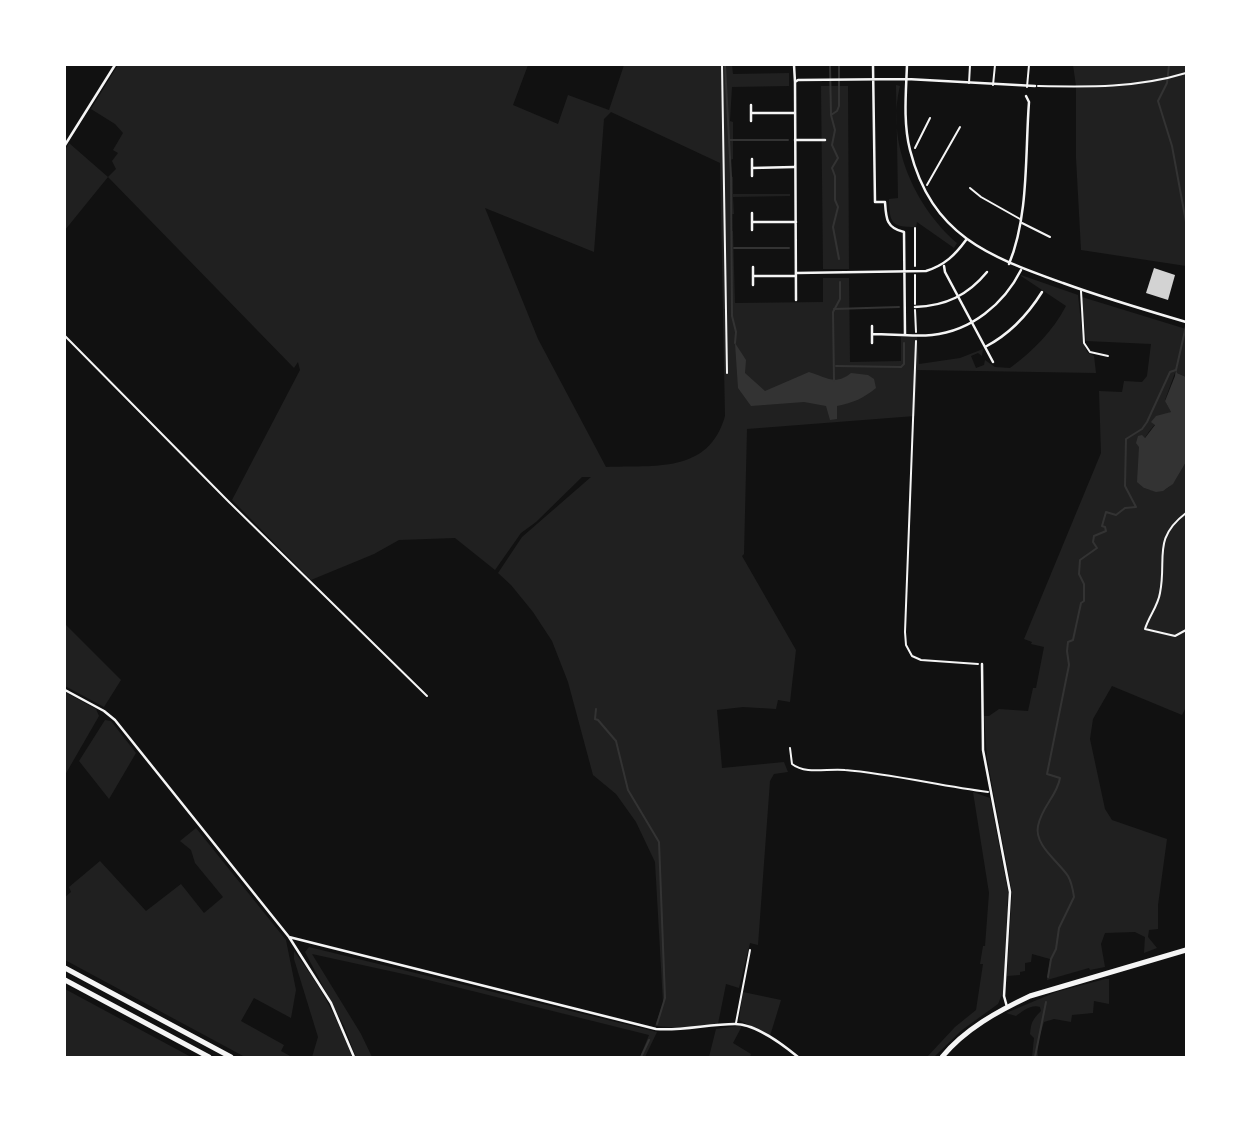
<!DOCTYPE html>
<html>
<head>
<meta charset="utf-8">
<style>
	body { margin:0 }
	#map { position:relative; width:1251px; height:1122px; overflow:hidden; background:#111; font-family:Mulish,sans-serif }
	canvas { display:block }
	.frame { position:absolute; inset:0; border:66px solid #fff; pointer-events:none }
</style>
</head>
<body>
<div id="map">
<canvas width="1251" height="1122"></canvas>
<div class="frame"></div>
</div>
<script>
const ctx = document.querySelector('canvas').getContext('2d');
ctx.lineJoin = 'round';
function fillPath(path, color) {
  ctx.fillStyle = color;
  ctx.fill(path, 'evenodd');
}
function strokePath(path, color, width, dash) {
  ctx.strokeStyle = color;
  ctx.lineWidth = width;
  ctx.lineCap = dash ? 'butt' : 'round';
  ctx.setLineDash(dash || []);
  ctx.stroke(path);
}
const green = new Path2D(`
	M118,65H528L513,105L558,124L568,95L609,110L624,65H732L733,74L789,73V86L732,87L730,121L733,122V159L730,160V176L733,177V194H790V196L733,197L734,214H731V231H733L735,303L823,302V278H849L850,362L901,361V337H917L919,364L960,358L983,349L982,356L978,353L971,356L976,368L984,365L985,360L995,367L1010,368C1034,350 1052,332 1066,306L1021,276V275L1078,295L1083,341L1087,352L1094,356L1096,373L917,370L915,416L747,429L744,554L742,556L796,650L790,702L778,700L776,709L743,707L717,710L722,768L784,762L788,772L774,774L770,781L758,945L750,943L739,988L726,984L718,1024L682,1028L655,1026L663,1003L655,862L636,822L616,794L593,775L568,682L552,641L533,612L511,585L498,573L522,537L591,477H582L536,522L521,533L495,570L455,538L399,540L374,554L311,580L232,500L300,370L298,362L294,368L108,177L65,230V150L69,143L108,177L116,169L112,161L118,153L113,150L123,133L115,124L91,109ZM611,112L720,163L725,416C709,474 654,465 606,467L538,339L485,208L594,252L604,119Z
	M1073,65H1186V266L1081,250L1076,158V86Z
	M896,85L900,86C886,142 914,206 957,243L954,248L917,222L916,227C890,227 890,223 889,199L898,198Z
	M821,86H848L849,269H823Z
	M1082,297L1186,329V377L1177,373L1176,370L1165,400L1171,412C1157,418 1147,434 1139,447L1144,488C1171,497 1173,482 1186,462V707L1182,715L1112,686L1093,719L1090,739L1105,809L1112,820L1167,839L1158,905V929L1149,930L1148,937L1157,948L1144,953L1145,937L1135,932L1105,933L1101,944L1105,967L1090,970L1089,968L1047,980L1050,959L1032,954L1031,962L1025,963V971L1020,972V975L1007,976L1012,892L987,758L984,716H989L999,709L1028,711L1033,688H1036L1044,647L1031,644L1032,642L1024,639L1101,453L1099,391L1122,392L1124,381L1142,382L1147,376L1151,344L1086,341Z
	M65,624L121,680L104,707L65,686Z
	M65,692L96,709L99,716L65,775Z
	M105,720L111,721L136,753L109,799L79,761Z
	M973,792L990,798L1008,892L1003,992L998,1004L962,1030L934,1057H927L955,1027L976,1010L983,964H980L983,946H985L989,893Z
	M196,828L286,940L296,990L291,1018L254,998L241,1021L284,1045L281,1051L292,1057H245L65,960V897L71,892L69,887L100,861L146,911L181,884L204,913L223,897L195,863L191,850L180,841Z
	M309,947L657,1032L645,1057H640L649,1035L408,975L312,954L361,1034L372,1057H356L344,1026L305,952Z
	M294,951C319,984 338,1018 352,1057H312L318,1037L294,959Z
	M1105,979H1109V1004L1094,1001L1093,1013L1072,1015L1071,1022L1054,1019L1044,1022L1037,1045L1038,1057H1032L1034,1038L1030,1034C1031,1022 1033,1019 1041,1011L1040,1007C1031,1004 1023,1011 1016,1016L1006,1013L1056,992Z
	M65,989L191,1057H65Z
	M743,992L781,1000L770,1036L739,1020Z
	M737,1026H742L733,1043L751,1054L750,1057H709L716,1029Z`);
const water = new Path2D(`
	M735,343L746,360L745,373L765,391L809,372C826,377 835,386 851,373L868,375L874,379L876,388C864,398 853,403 837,406V419L830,420L826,406L804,402L751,406L738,388Z
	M1176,368L1177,373L1186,377V462L1173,484L1163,491L1156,492L1144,488L1137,482L1139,447L1136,443L1138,436L1142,435L1145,438L1155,425L1151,422L1156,416L1171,412L1165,401L1175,376Z`);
const stream = new Path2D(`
	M725,65L731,176L732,316L736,332L735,343
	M830,65L831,115
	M839,65V106L837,111L831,115L835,130L832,145L838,158L832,168L835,176V200L838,207L833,227L839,259
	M1169,65L1167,83L1158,101L1172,146L1186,222
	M730,140H788
	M734,248H789
	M834,309L899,307
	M836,366L901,367L904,364V343
	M834,381L833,312L840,299V282
	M596,709L595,719L598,720L616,741L628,790L659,842L665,998L657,1024
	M1048,977L1051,959L1056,949L1059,928L1074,897C1073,890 1072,883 1068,876C1058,861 1034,845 1038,826C1042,806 1057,796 1060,778L1047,774L1069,665L1067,651L1068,642L1073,640L1081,603L1084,601V584L1079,574L1080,560L1097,548L1093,542L1094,536L1106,531L1105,527L1102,526L1106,512L1116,515L1125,508L1136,507L1125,486L1126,439L1142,429L1147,422L1170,372L1176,370L1186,326
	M641,1057L649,1040
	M1035,1057L1046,1002`);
const building = new Path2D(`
	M1154,268L1175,275L1168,300L1146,293Z`);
const path = new Path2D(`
	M722,65L727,373
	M1038,86C1089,87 1137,88 1186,73
	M915,148L930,118
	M927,185L960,127
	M915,228V266
	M915,275V304
	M915,310L916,332
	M65,336L228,501L427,696
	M916,341L905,632L906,645L912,656L921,660L978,664
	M1186,513C1152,539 1167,558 1160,593C1158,606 1149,616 1145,629L1175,636L1186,630
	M790,748L792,764C806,775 828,768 845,770C893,774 940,786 988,792`);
const service = new Path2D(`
	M969,83L970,65
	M993,85L995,65
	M1027,87L1029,65
	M970,188L981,197L1020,219
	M1022,223L1050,237
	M1081,291L1084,343L1090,352L1108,356
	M736,1023L750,950`);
const minor = new Path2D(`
	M794,65L795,82
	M873,65L875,202H885C886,218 886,228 904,232L905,335
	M907,65C906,92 903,123 910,150C932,236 988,256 1063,283C1104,298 1145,310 1186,322
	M751,113H795
	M751,121V105
	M795,140H825
	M65,145L115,65
	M752,159V176
	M752,168L794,167
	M752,213V230
	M752,222H796
	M1009,264C1029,216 1025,154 1029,102L1026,96
	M944,266L945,272L993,362
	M753,267V285
	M796,273L926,271C945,265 955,255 966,240
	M753,276H795
	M796,300L795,82L798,80L907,79L1035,86
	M915,307C946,306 968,295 987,272
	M872,334C892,334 913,337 932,335C971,331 1004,304 1021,270
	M872,343V326
	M985,347C1010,334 1027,316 1042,292
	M982,664L983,750L1010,892L1004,996L1007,1007
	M65,690L104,711L115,720L289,937L331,1003L354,1057
	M289,937L656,1029C683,1031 708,1024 735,1024C756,1024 782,1044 798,1057`);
const primary = new Path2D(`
	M942,1057C965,1029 998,1011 1030,996L1186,950`);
const motorway = new Path2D(`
	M65,968L231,1057
	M65,980L209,1057`);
fillPath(green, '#202020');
fillPath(water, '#333');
strokePath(stream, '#333', 2);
fillPath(building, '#d3d3d3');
strokePath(path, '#f5f5f5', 2);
strokePath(service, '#f5f5f5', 2);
strokePath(minor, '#f5f5f5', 2.5);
strokePath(primary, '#f5f5f5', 5);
strokePath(motorway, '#f5f5f5', 5);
</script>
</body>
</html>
